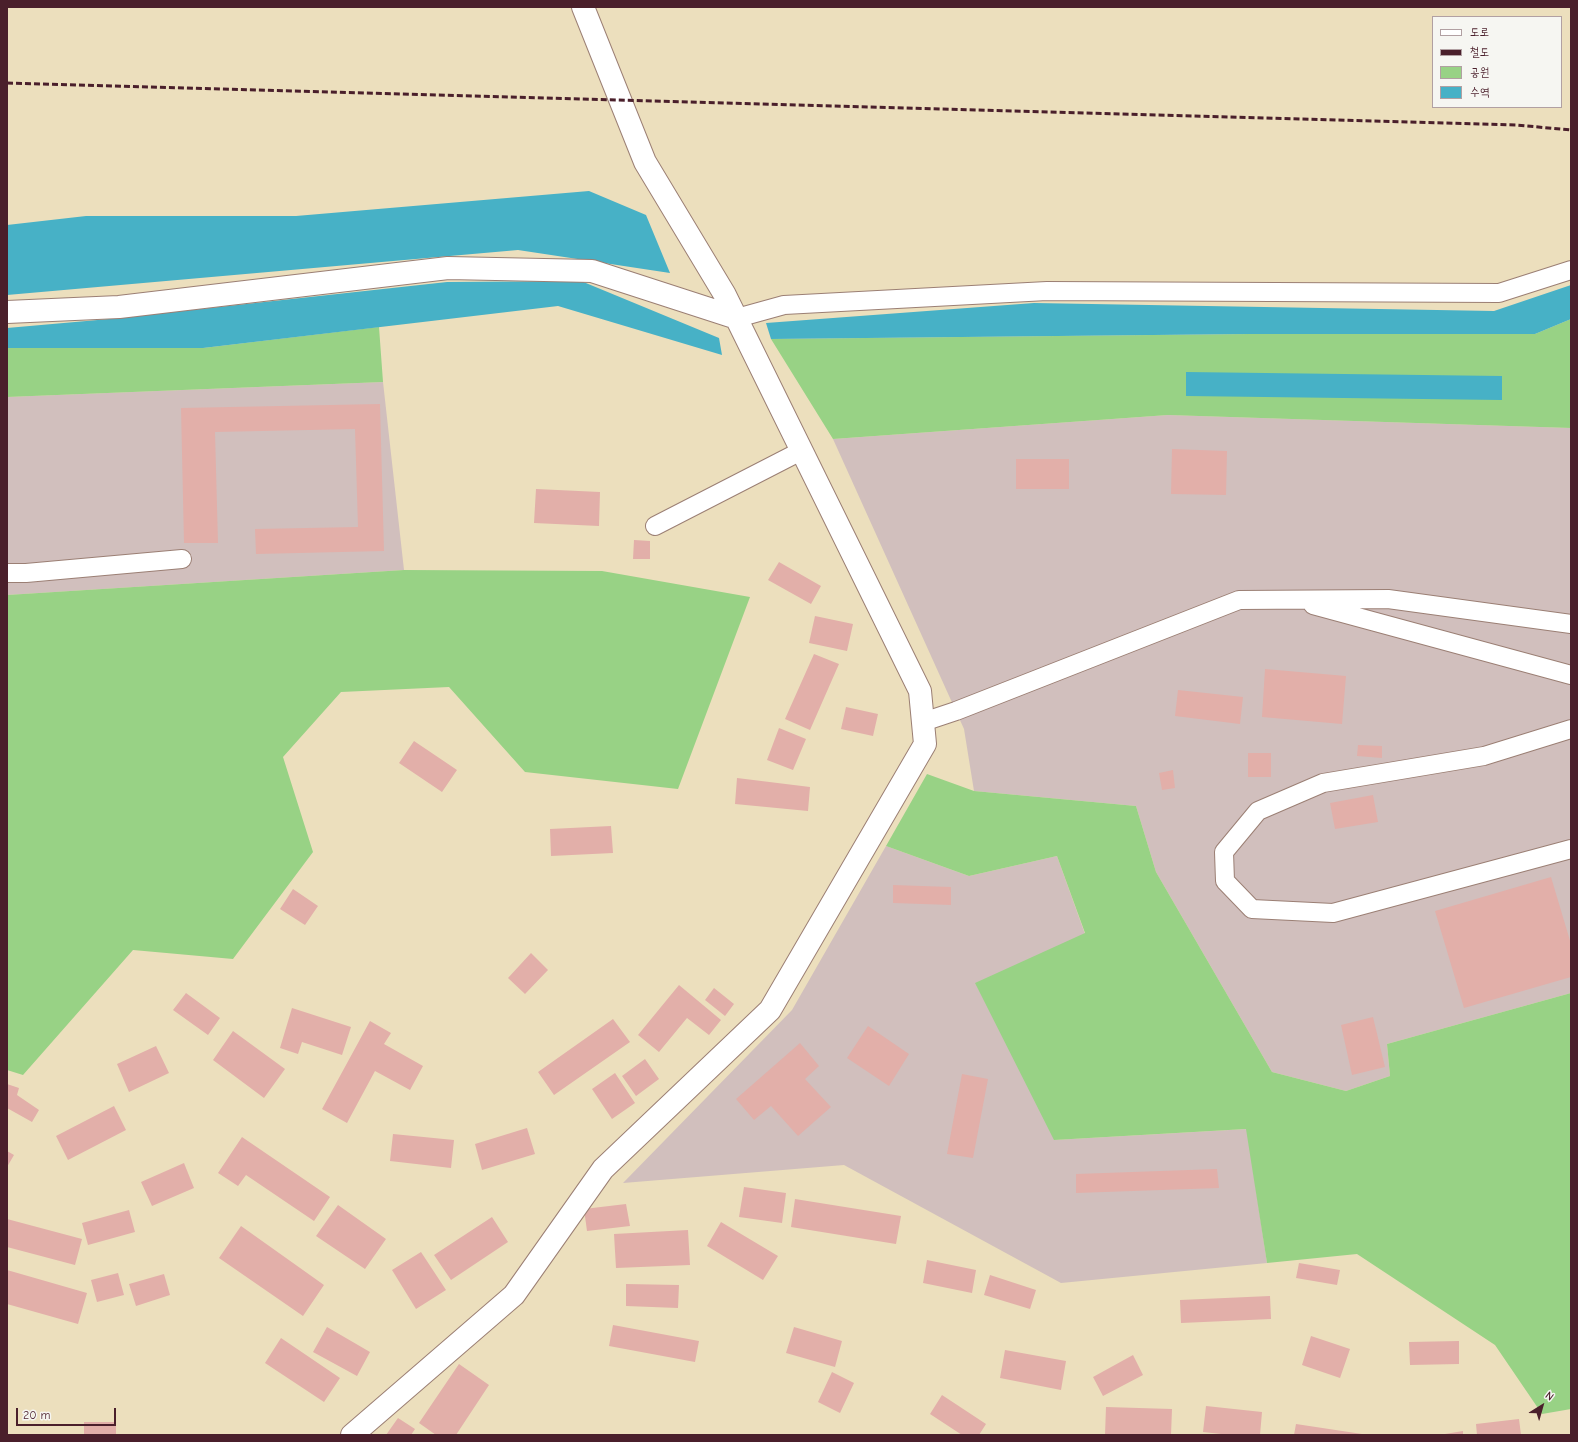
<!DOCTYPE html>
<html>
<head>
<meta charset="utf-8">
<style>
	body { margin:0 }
	#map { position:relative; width:1578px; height:1442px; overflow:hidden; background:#ecdfbd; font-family:"Comic Neue","Poor Story",sans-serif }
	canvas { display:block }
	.frame { position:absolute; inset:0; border:8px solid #4a1f2b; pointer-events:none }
	.legend { position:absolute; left:1432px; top:16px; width:130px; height:92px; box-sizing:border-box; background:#f6f6f2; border:1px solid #b1a0a2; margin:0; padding:5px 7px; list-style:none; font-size:12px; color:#4a1f2b }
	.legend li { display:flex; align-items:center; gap:8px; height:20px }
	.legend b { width:20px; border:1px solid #b1a0a2 }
	.north { position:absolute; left:1522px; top:1386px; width:40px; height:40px; -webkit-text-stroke:3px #f6f6f2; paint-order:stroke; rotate:37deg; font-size:11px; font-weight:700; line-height:16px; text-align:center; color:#4a1f2b }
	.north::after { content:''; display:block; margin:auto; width:14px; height:18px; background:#4a1f2b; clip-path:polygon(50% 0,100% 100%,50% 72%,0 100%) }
	.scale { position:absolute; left:16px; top:1408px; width:100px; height:18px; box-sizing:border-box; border:2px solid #4a1f2b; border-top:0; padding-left:5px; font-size:12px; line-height:14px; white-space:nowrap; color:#4a1f2b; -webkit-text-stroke:3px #f6f6f2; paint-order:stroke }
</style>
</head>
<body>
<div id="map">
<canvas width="1578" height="1442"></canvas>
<div class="frame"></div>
<ul class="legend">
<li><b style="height:5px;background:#fff"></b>도로</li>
<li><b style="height:5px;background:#4a1f2b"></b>철도</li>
<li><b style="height:11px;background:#98d285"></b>공원</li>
<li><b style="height:11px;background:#47b1c6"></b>수역</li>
</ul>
<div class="north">N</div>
<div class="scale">20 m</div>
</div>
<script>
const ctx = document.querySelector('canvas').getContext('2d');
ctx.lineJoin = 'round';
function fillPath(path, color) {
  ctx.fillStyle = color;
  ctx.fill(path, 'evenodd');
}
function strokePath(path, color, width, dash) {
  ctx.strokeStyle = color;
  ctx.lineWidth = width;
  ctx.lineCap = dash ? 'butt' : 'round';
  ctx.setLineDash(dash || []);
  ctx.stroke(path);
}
const industrial = new Path2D(`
	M383,382L404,570L7,595V397Z
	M1168,415L1571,428V993L1387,1044L1390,1076L1346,1091L1272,1072L1156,872L1136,806L974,791L964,729L833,439Z
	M886,846L969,876L1057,856L1085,934L1054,1140L1247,1129L1267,1263L1061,1283L844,1165L623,1183L792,1010Z`);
const green = new Path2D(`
	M1571,319V428L1168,415L833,439L771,339L1249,334H1535Z
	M379,327L383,382L7,397V348H203Z
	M404,570L602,571L750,597L678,789L525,772L449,687L341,692L283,757L313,852L233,959L133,950L23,1075L7,1070V595Z
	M927,774L974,791L1136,806L1156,872L1272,1072L1346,1091L1390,1076L1387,1044L1571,993V1409L1542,1414L1495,1345L1357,1254L1267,1263L1246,1129L1054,1140L975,983L1085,933L1057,856L969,876L886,846Z`);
const water = new Path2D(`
	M589,191L646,215L670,273L518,250L7,295V225L86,216H296Z
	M581,281L719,338L722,355L558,306L203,348H7V328L109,319L447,282Z
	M1571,285V319L1535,334H1249L771,339L766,323L1034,303L1494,311Z
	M1186,372L1502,376V400L1186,396Z`);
const building = new Path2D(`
	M380,404L384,551L256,554L255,529L358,527L355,429L215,432L218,543H184L181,408Z
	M1172,449L1227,451L1226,495L1171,494Z
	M1016,459H1069V489H1016Z
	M536,489L600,492L599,526L534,523Z
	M634,540L650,541V559H633Z
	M779,562L821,586L811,604L768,580Z
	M815,616L853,624L847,651L809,643Z
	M814,654L839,664L810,730L785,719Z
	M1265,669L1346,676L1342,724L1262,717Z
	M1178,690L1243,697L1240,724L1175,716Z
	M846,707L878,714L873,736L841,729Z
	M779,728L806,739L793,770L767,760Z
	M414,741L457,770L442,792L399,763Z
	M1358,745L1382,746V758L1357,756Z
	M1248,753H1271V777H1248Z
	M1173,770L1175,788L1162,790L1159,773Z
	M737,778L810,787L808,811L735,804Z
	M1373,795L1378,822L1335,829L1330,803Z
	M611,826L613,853L551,856L550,829Z
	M1551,877L1571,944V977L1464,1008L1435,911Z
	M893,885L951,887V905L893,903Z
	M293,889L318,906L305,925L280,909Z
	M531,953L548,970L525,994L508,978Z
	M679,985L721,1020L709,1035L687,1018L659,1052L638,1035Z
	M714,988L734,1004L725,1016L705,1000Z
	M186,993L220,1018L208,1035L173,1010Z
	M292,1008L351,1027L342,1055L302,1042L298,1054L280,1048Z
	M1373,1017L1385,1067L1352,1075L1341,1025Z
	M613,1019L630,1042L554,1095L538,1072Z
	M370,1021L391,1033L384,1044L423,1066L410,1090L375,1071L347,1123L322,1109Z
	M868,1026L909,1054L889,1086L847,1058Z
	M233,1031L285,1069L264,1098L213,1060Z
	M800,1043L819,1066L805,1079L831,1107L798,1136L771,1106L754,1120L736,1099Z
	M156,1046L169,1073L129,1092L117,1064Z
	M645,1059L659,1079L636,1096L622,1076Z
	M615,1073L635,1103L612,1119L592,1089Z
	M962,1074L988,1079L973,1158L947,1154Z
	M7,1084L19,1088L17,1095L39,1110L32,1122L7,1108Z
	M114,1106L126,1130L68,1160L56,1136Z
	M527,1128L535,1154L482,1170L475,1144Z
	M393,1134L454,1140L451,1168L390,1161Z
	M242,1137L330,1197L314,1221L246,1175L238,1186L218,1173Z
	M7,1151L14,1155L7,1167Z
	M184,1163L194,1188L152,1206L141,1182Z
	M1217,1169L1219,1188L1076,1193V1174Z
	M744,1187L786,1193L782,1223L739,1217Z
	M795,1199L901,1216L896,1244L791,1227Z
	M626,1204L630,1226L587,1231L584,1209Z
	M338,1205L386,1239L365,1269L316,1236Z
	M129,1210L135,1232L88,1245L82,1223Z
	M492,1217L508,1242L451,1280L434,1255Z
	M7,1219L82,1239L75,1265L7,1247Z
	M721,1222L778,1256L763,1280L707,1246Z
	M241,1226L324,1285L303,1316L219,1258Z
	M688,1230L690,1265L616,1268L614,1234Z
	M421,1252L446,1290L416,1309L392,1270Z
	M927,1260L976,1270L972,1293L923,1283Z
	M1299,1263L1340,1270L1337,1285L1296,1278Z
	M7,1270L87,1293L78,1324L7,1304Z
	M118,1273L124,1295L97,1302L91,1280Z
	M164,1274L170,1295L136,1306L129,1284Z
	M990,1275L1036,1290L1030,1309L984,1295Z
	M626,1284L679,1285L678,1308L626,1306Z
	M1270,1296L1271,1319L1181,1323L1180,1300Z
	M613,1325L699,1341L695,1362L609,1346Z
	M327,1327L370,1352L357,1376L313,1352Z
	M794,1327L842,1341L835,1367L786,1353Z
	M1311,1336L1350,1349L1340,1378L1302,1365Z
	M281,1338L340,1378L324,1402L265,1363Z
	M1459,1341V1364L1410,1365L1409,1342Z
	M1005,1350L1066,1361L1061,1390L1000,1378Z
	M1133,1355L1143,1375L1103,1396L1093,1377Z
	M459,1364L489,1385L456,1435H436L419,1423Z
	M832,1372L854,1383L840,1413L818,1402Z
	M942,1395L986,1424L979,1435H962L930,1414Z
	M1206,1406L1262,1412L1260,1435H1230L1203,1432Z
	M1106,1407L1172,1409L1171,1435H1105Z
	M398,1418L415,1429L411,1435H386Z
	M1519,1419L1521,1435H1477L1476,1424Z
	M84,1422H116V1435H84Z
	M1296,1424L1362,1434V1435H1294Z
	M1463,1431V1435H1445V1434Z`);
const service = new Path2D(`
	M737,318L784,305L1047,291L1499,293L1571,270
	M655,526L801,451
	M7,573H26L182,559
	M1313,605L1571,675
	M923,722L956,711L1239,600L1388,599L1571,624
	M1571,729L1484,756L1323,783L1258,811L1224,852L1225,881L1252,909L1333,913L1571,849`);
const minor = new Path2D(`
	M7,312L119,307L448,268L592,271L737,318
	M352,1435L514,1295L603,1169L770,1010L925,744L920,691L725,295L645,162L583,7`);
const rail = new Path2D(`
	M7,83L1516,125L1571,130`);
fillPath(industrial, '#d1bfbd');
fillPath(green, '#98d285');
fillPath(water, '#47b1c6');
fillPath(building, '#e2afa9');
strokePath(service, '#9b7f74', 20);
strokePath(minor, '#9b7f74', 24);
strokePath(service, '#fff', 18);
strokePath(minor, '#fff', 22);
strokePath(rail, '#4a1f2b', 3, [6, 3]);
</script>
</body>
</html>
